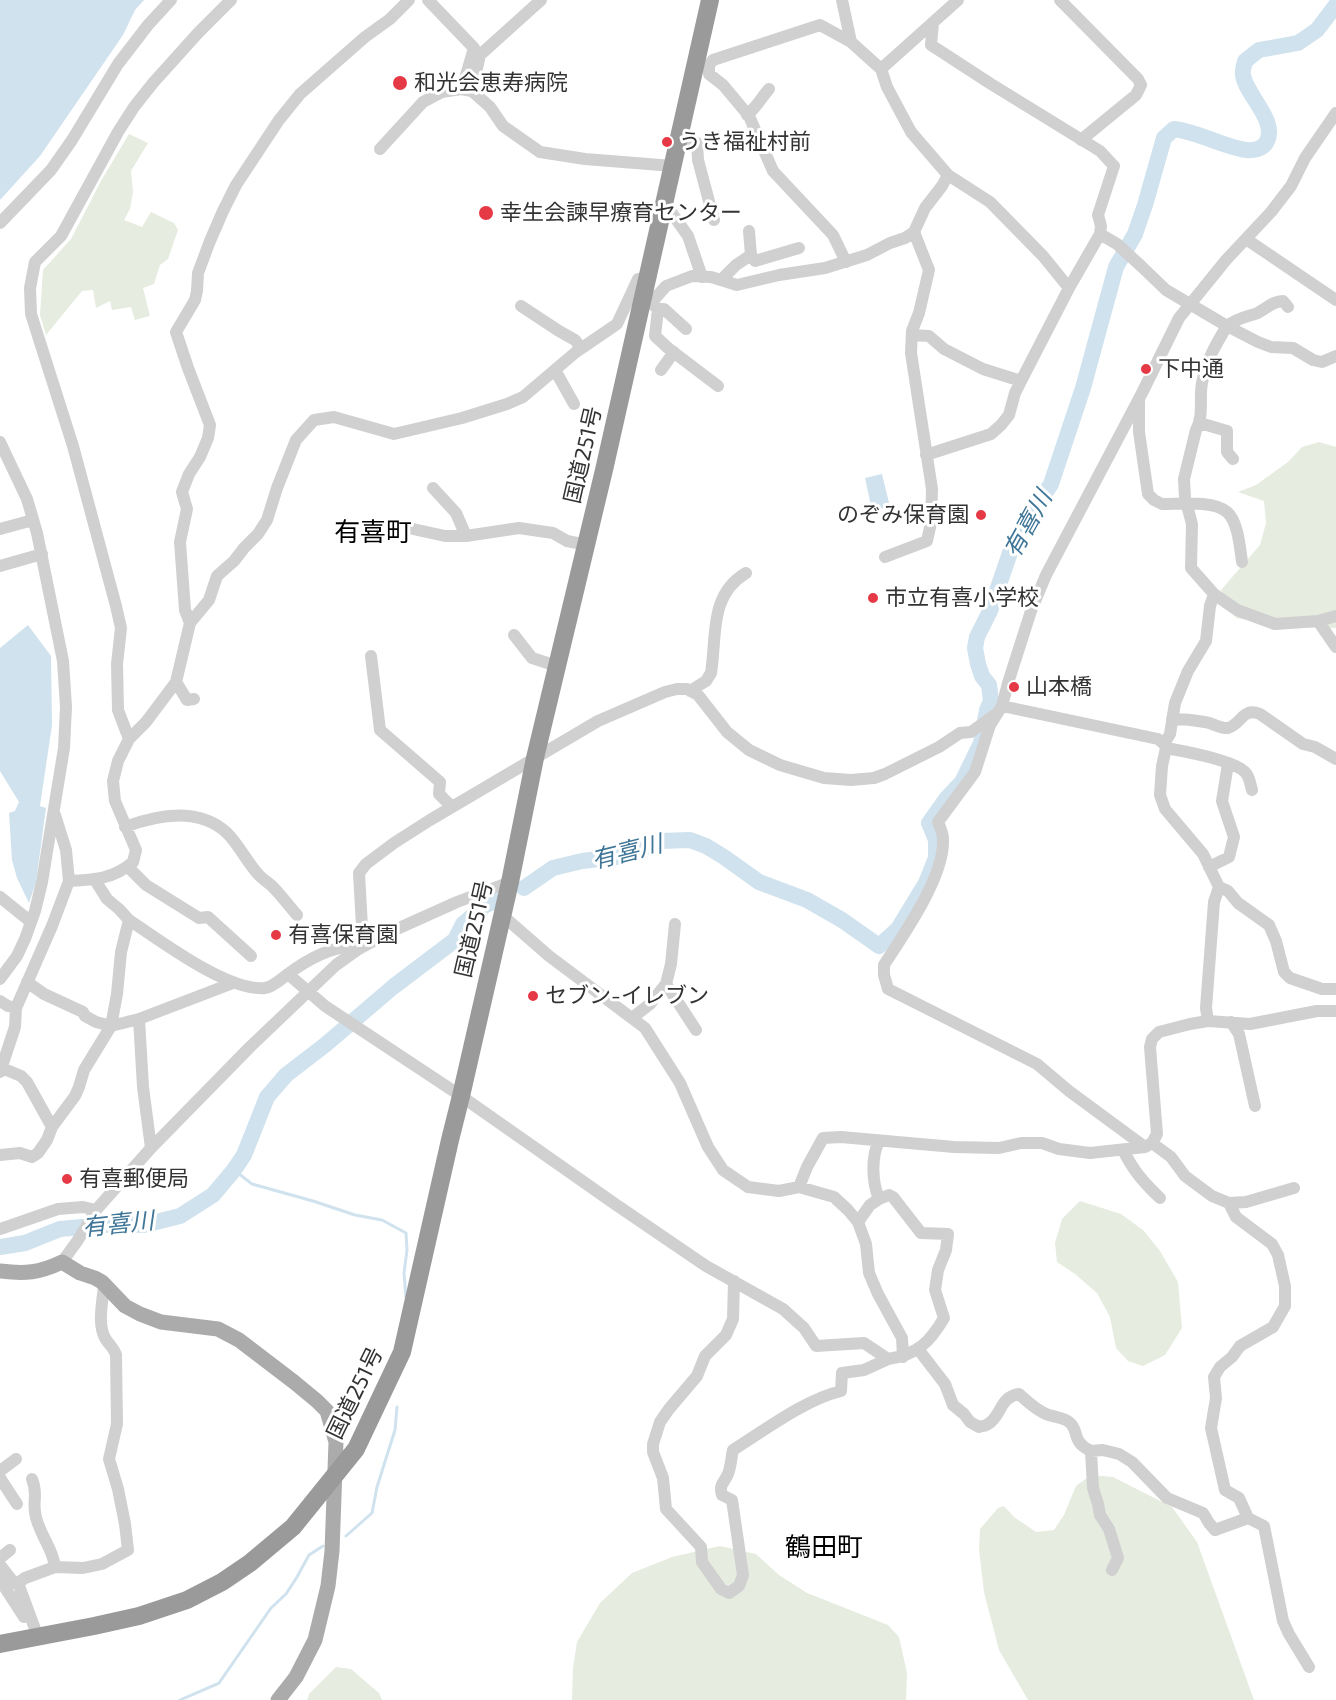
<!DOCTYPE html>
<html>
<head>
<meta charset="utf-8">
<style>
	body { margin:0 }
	canvas { display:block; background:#fff }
</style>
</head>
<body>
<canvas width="1336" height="1700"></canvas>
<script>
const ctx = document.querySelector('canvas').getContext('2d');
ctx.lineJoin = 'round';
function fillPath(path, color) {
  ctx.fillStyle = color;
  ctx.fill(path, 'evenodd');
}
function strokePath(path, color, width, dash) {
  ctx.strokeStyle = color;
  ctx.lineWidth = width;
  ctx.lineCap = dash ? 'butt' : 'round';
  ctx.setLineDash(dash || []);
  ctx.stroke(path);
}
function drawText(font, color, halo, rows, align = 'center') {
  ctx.font = font + ' "Exo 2","Noto Sans JP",sans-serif';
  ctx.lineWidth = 6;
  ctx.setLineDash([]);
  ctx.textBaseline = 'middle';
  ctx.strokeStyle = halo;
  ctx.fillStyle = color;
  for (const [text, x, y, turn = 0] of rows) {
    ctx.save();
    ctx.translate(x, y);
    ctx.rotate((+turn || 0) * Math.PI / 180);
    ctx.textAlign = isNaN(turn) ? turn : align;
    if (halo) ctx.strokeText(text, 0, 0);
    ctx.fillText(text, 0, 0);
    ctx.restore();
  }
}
const green = new Path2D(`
	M129,134L148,143L131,171L133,192L130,209L124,220L142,227L151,212L174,223L178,230L168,259L160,265L154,284L143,288L150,316L135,320L131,307L112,310L110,301L96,308L93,290L82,291L46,335L40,315L43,270L71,239L101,181Z
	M1319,442L1336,447V628L1284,627L1236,618L1221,590L1260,545L1266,523L1264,501L1238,492L1256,485L1288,462L1302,447Z
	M1080,1201L1121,1214L1143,1230L1160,1251L1178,1282L1182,1328L1165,1355L1143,1366L1128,1361L1116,1348L1110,1317L1097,1293L1075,1274L1057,1262L1055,1243L1062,1219Z
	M1091,1475L1113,1477L1172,1507L1197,1542L1254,1700H1028L999,1650L984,1592L979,1550L980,1529L998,1508L1004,1506L1014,1517L1036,1532L1054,1530L1064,1515L1076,1486Z
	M720,1546L756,1554L779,1575L807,1593L888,1625L899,1637L907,1673L906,1700H572L573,1668L577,1642L600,1603L632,1573L672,1557Z
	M336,1667L351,1669L379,1693L382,1700H307L309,1694Z`);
const water = new Path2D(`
	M0,0H144L135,10L123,35L40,156L0,200Z
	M882,474L890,507L872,511L865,478Z
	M28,625L51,656L52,725L40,806L46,808L36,882L29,903L17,878L12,860L9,813L15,811L19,802L0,771V648Z`);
const stream = new Path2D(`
	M234,1170L252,1184L313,1201L355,1215L382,1220L406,1233L407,1250L404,1273L406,1298
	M346,1536L372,1513L377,1487L395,1430L397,1407
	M180,1700L219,1683L271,1608L286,1594L297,1577L309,1555L323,1546`);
const river = new Path2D(`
	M524,888L553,868L582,861L625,856L660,841L690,840L706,846L724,857L759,882L807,900L842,920L879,946L898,929L926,883L936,858V840L929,823L946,799L962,782L981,743L987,710L991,701L989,685L982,676L978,664L975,648L977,637L990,611L1013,544L1051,484L1083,388L1116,267L1135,234L1145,205L1164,138L1174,129C1199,132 1221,146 1246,150C1253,151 1262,149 1266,143C1279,121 1246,96 1243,75C1242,71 1244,66 1245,61L1259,50L1298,43L1317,30L1336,5
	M0,1247L25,1243L60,1229L115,1224L144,1225L180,1216L213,1195L234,1170L244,1155L267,1097L286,1075L325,1045L393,987L455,940L463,924L484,906L495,901`);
const minor = new Path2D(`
	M428,0L474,48L462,89
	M842,0L851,42L881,69
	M1060,0L1138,79L1141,85L1136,95L1081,140
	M472,91L480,55L541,0
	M747,115C757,107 761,98 769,89
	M680,134L697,143L698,160L714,220
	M380,149L423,102L442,92L461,89L472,91L490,107L503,126L540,152L585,159L673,166
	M948,175L990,202L1043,256L1069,288
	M664,202L688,236L702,277
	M0,223L51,170L72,140L118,64L148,25L171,0
	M749,231L751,255
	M1100,234L1117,244L1141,266L1166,290L1227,326C1216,344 1206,361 1202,383C1199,398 1204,416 1196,430L1184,479L1185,498L1192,524L1191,568L1214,594L1237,610L1275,624L1318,621L1336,616
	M1246,239L1336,300
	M846,262L833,235L773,171L749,116L723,85L709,74V65L713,60L820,25L851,42
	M721,280L736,265L751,255L755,261L799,248
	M645,302L651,303L658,309L655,336L668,348L718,386
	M651,303L666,286L692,276L711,277L737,285L779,275L825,268L867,255L890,243L905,238L914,232L925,208L942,186L948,175L911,132L887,87L881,69L958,0
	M521,306L559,331L575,340L581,348
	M1288,307L1283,301C1272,301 1265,310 1255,314C1245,317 1236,319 1227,326L1258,342L1271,347L1293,348L1313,360L1322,362L1336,356
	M658,309H664L686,329
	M912,335L929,336L944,349L983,369L1021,381
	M555,370L574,404
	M661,370L674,352
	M1139,401V432L1148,494L1154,500L1162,504C1179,504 1214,500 1227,512C1238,521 1240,548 1242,562
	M1200,423L1227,431V452L1233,459
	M0,442L27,499L37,533L63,661L66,707L64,748L42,882L35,911L25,939L17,956L0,979
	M926,455L991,434L1001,425L1009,415L1015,393L1021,381L1069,288L1100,234L1101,226L1098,215L1114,166L1100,151L991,84L931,45L933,23
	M433,488L456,513L466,536
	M0,529L33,520
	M413,529L445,536H466L519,528L553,533L567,541L587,545
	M885,557L927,541L931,523L932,489L911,353L912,331L919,313L929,270L914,232
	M0,566L42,554
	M1214,594L1210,606L1206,641L1188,671L1175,703L1170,734L1164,744L1166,748L1162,766L1160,795L1165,809L1203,854L1219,887L1228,891L1238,903L1269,925L1276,941L1284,972L1290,978L1322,989H1336
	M1318,621L1336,647
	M190,623L185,610L180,542L187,509L182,492L189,474L200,457L208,438L210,425L188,368L176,332L195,300L197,291L198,273L210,241L223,211L236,185L279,120L300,94L365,37L390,19L409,0
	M514,635L532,658L557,666
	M371,656L380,730L440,782L439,794L452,807
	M176,682L187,700L194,699
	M690,691L706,681L711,673C717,635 709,595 746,573
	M1002,706L1158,739L1164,744
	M1172,719C1184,719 1194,720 1205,722C1212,723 1221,729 1228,728C1242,724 1242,707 1260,714L1303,744L1315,747L1336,759
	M129,739L118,710L117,664L121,628L116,606L73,446L31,314L30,288L35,262L61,236L118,132L134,107L153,83L198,33L231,0
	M1166,748C1183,751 1233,760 1245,772C1250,777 1250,784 1252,790
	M125,827C157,815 199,807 227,833C239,845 247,862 258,874C262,879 268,882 272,886C281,895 289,906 297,915
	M128,867L146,885L199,918L208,917L251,956
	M1209,867L1229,857L1234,837L1222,801L1228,764
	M95,880L107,899L119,909L129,920C161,941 228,992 265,988C273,987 281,979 288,974L325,1006L461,1096L615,1204L706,1266L783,1309L804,1328L816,1346L864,1343L888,1359C917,1355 930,1342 944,1318L935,1290L938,1270L946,1250L948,1234L921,1233L893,1197L889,1195L879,1199
	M69,881C93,880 114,879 133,862L136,850L115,801L113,781L118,761L129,739L146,722L176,682L190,623L209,600L217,576L234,561L244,548L258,534L267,520L277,488L296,440L314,420L334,417L394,434L462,418L507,404L523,397L576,352L617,324L638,279L647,278
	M0,897L31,922
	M502,915L549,956L645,1028L680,1083L708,1147L723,1170L748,1187L779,1191L799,1187L834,1197L848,1210L858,1222L866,1244L869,1273L878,1294L902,1338L903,1357
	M357,950L354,945L362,927L359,873L366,864L394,843L430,820L598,721L665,692L677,689H687L698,695L727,732L749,750L780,765L824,778L851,780L874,778L885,774L939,747L960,733L971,732L993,716
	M288,974C308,959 329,948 354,945
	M27,982L44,994L83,1012L85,1016L96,1022L111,1026L139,1019L233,983
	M666,984L671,964L675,924
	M0,1001L8,1006L16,1008
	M632,1018L650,1004L666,984L696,1030
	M139,1019L143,1087L151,1148
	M1208,1021L1206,1008L1214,902L1219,887
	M1231,1022L1239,1034L1255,1106
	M2,1068L21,1076L27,1082L52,1127
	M0,1072L15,1027L16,1008L52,926L69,881L66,850L55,815
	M1152,1143L1171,1157L1185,1176L1212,1196L1229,1203L1246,1202L1294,1188
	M1145,1147L1069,1091L1037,1064L888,989L884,975V965C904,934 945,876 943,839C943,833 940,827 938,822L975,772L990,725L1002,706L1008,683L1031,611L1046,575L1142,393L1179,318L1226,260L1271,212L1291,186L1305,158L1336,113
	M1123,1150C1133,1170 1143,1182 1160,1198
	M0,1155L20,1153L32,1157L38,1153L47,1140L52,1127L75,1096L79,1087L84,1070L111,1026L117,994L121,952L129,920
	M799,1187L807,1167L823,1138L841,1137L954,1147L999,1148L1021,1143H1042L1059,1149L1090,1153L1145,1147L1152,1143L1157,1134L1150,1047L1152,1039L1159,1032L1190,1024L1208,1021L1250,1024L1317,1011H1336
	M1229,1203L1236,1217L1272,1244L1278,1255L1285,1286V1306L1273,1327L1240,1346L1232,1357L1220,1367L1214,1377L1216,1398L1211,1428L1225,1490L1239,1498L1248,1518
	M858,1222L870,1205L879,1199C872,1182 871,1157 879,1141
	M0,1229L58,1209L83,1207L96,1210
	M62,1262L78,1240L96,1210L151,1148L250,1047L336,965L357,950L388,933L457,902L510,882
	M734,1281L733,1319L726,1335L705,1356L697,1376L669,1409L660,1422L653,1444V1452L663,1478L666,1509L701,1547L702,1562L721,1589L729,1593L739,1586L743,1575L732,1500L722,1495C719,1485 723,1484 727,1476C731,1469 731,1458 733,1450C765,1430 804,1400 841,1391L842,1373L864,1370L888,1359
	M918,1349L945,1384L953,1405L964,1414L970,1422L979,1427C982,1426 986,1426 988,1424C1002,1416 999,1397 1019,1394C1028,1402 1035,1409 1046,1414C1053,1417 1063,1417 1069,1422C1080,1430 1070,1441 1091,1451L1093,1488L1098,1504L1100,1515L1109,1529L1118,1558L1112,1570
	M1091,1451L1103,1450L1119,1454L1132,1462L1167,1498L1203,1513L1209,1523L1215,1530L1248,1518L1264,1526L1283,1621L1289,1634L1309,1667
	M0,1471L16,1459
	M0,1478L17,1504
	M32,1479C38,1493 33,1499 35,1512C37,1532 53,1547 55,1567
	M0,1558L10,1550
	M0,1565L14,1583H18
	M0,1580L24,1617
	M38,1637L18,1583L25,1578L55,1567L83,1568L102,1564L128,1550L125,1524L118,1489L109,1459L117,1424L116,1355C114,1348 109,1345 105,1338C97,1323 103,1301 104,1284`);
const major = new Path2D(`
	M0,1271C25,1274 39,1273 62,1262L80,1273L95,1278L102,1282L125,1306L140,1314L161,1322L218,1329L239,1340L294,1382L317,1401L327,1411L336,1442L332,1551L328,1586L315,1640L296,1677L278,1700`);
const highway = new Path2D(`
	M0,1644L94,1626L139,1616L187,1600L222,1582L250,1563L293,1527L356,1449L402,1352L450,1140L461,1096L510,882L535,758L604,470L710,0`);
const markers = [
	[400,83,8,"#e63946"],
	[667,142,6,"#e63946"],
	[486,213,8,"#e63946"],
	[1146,369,6,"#e63946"],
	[981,515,6,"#e63946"],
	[873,598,6,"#e63946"],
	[1014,687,6,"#e63946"],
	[276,935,6,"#e63946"],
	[533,996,6,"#e63946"],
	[67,1179,6,"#e63946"]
];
const poiNames = [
	["和光会恵寿病院",414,83],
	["うき福祉村前",679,142],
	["幸生会諫早療育センター",500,213],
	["下中通",1158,369],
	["のぞみ保育園",969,515,"right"],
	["市立有喜小学校",885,598],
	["山本橋",1026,687],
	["有喜保育園",288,935],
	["セブン-イレブン",545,996],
	["有喜郵便局",79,1179]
];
const streetNames = [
	["国道251号",583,455,-77],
	["国道251号",474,929,-77],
	["国道251号",355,1393,-64]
];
const waterNames = [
	["有喜川",1028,524,-61],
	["有喜川",627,852,-14],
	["有喜川",118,1224,-6]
];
const quarterNames = [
	["有喜町",373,532],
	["鶴田町",824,1547]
];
fillPath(green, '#e6ecdf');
fillPath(water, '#cfe2ee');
strokePath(stream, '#cfe2ee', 3);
strokePath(river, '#cfe2ee', 16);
strokePath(minor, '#d0d0d0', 12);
strokePath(major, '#ababab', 15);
strokePath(highway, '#9a9a9a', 18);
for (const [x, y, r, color] of markers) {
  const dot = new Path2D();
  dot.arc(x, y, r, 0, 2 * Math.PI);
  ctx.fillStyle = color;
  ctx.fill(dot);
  strokePath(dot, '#fff', 2);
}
drawText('22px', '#333', '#fff', poiNames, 'left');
drawText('22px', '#333', '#fff', streetNames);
drawText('italic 24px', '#3f7597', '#fff', waterNames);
drawText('26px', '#000', '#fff', quarterNames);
</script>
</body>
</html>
